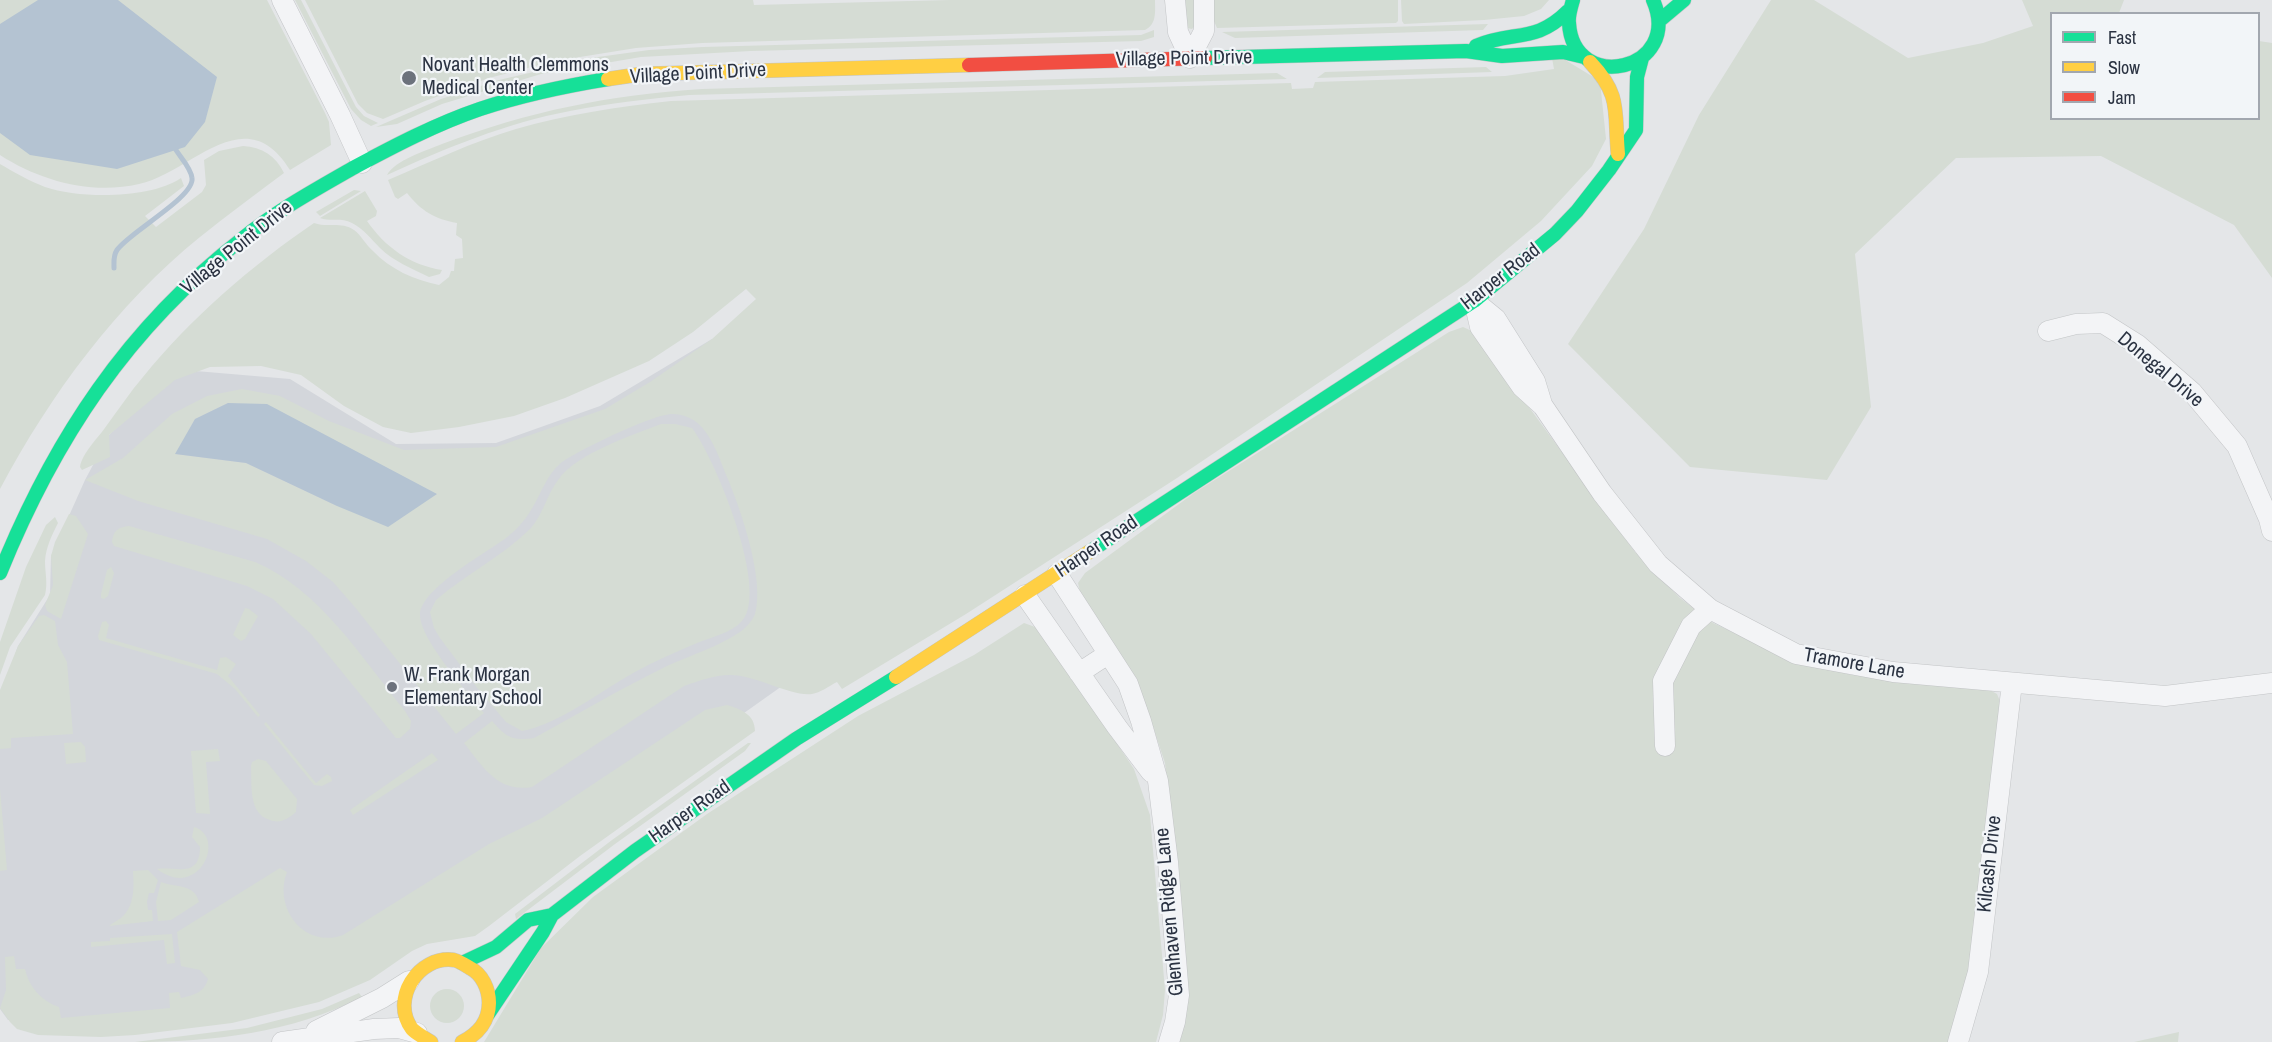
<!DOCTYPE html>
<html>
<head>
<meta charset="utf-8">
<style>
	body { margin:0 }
	#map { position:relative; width:2272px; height:1042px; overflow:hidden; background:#e4e6e8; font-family:"Archivo Narrow",sans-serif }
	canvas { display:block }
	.legend { position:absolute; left:2050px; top:12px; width:210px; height:108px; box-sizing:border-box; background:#f2f5f8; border:2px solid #a2a7af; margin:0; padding:8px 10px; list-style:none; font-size:18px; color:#2b3342 }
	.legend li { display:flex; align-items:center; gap:12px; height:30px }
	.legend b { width:30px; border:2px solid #a2a7af }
</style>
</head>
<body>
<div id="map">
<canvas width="2272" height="1042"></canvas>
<ul class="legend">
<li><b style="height:8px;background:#16e098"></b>Fast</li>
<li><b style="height:8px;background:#ffcf43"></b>Slow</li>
<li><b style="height:8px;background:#f24e42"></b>Jam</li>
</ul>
</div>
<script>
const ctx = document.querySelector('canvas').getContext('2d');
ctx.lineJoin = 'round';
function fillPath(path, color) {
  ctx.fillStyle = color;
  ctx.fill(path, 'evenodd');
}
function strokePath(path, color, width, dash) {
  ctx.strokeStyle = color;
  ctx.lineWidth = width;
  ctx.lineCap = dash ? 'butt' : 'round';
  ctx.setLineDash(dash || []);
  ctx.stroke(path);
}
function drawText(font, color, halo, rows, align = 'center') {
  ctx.font = font + ' "Archivo Narrow",sans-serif';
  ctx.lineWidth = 4.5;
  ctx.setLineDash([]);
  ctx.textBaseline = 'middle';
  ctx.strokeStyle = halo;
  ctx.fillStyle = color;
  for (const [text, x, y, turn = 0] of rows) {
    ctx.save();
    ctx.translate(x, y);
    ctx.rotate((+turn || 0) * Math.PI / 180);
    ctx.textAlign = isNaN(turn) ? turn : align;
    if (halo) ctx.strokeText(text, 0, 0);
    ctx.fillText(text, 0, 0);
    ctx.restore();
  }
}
const built = new Path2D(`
	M712,339L799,674L465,911L312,982L142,1017L8,1020L0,1009V699L18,646L50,595L51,556L85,480L109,435L172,369L290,379L396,444L496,443L600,406Z`);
const green = new Path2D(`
	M0,0H267L325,113L329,122L331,145L290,170C245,97 191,173 139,184C92,195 40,181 0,155Z
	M295,0H301L356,107L364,116L378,123L371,126L361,120L351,109Z
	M305,0H753L754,5L950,0H1155C1155,12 1157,24 1145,30L702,43L636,48L555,61L489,78L425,101L383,119L367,113L358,104Z
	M1185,0H1196V25L1192,29L1187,28Z
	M1212,0H1398V21L1396,23L1217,28L1213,19Z
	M1401,0H1549L1541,9L1524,16L1484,20L1404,24L1402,21Z
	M1771,0H1814L1908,58L1983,43L2033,26L2022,0H2124L2119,13L2052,14V118H2258L2259,41L2272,43V278L2234,225L2101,156L1956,158L1855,254L1871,407L1827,480L1690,467L1568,344L1644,229L1699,115Z
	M1488,24L1483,30L1235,38L1222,32Z
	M1154,30V37L1141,41L751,51L641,57L541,74L442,104L397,124L376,127L441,99L499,80L598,57L649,50L703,47L1141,35Z
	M1552,58H1562L1600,81L1606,139L1592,166L1541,221L1467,283L1177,478L966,614L842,689L837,682C829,686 820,693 812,694C792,697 756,675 730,675C714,675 699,681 684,686L532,787C498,793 483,767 464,743L492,721C507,738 512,741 534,738C578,714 622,688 667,666C691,655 718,647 740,632C745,629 753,620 755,614C765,580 741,510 727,477C716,451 707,415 673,414C655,413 582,449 565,460C547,472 542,493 531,510C525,521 515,531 506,538C486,553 420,589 420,615C420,639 468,693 484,713L456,734L354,606L333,582L306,561L267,539L138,501L85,480L123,458L172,414L207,396L242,389L280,396L329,421L404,450L496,447L605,409L650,382L712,339L756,299L746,289L693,332L649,361L565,398L514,416L459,427L411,433L383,427L344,406L301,375L261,366L210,367L175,380L109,435L110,457L82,470L80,467C82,453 99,437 107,425C119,409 130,392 143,377C191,318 251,266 314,223C327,228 341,221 354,230C361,235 366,245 373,251C390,269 414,280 439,285L449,277L451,271H454L455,259L463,258L462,239L456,235L457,223C435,219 421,211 407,193L398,199L395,197L388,180C430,162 472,142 516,129C567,114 618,107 671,101L1291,83L1292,89L1313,88L1315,82L1505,76L1554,69ZM228,403L337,506L246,463L176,454L195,419Z
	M1486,67L1492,72L1317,78L1325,72Z
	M1277,73L1287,79L689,95C649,99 609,103 570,111C506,123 446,148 387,175C394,161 427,150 442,144C530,111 609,95 702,89Z
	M243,146C262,147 276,156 284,173C256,194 227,215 200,237C117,304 50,395 0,489V164C14,172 29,181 45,187C80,199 150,199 181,178L184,186L145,216L156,227L202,192L206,185L204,160L219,151Z
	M354,190L361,191L320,216L316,212Z
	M365,191L377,211L376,216L367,221C385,247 410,265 442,270L440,274L429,277C413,269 393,261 380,248C371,239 364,229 352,223C341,217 331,222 320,218Z
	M1463,327L1474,332L1635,552L1680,598L1713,623L1788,658L1815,666L1852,675L1986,688L1997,694L2002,706L1974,962L1953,1042H1179L1185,1020L1187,988L1165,763L1141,691L1081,596L1078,583L1085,573L1194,493L1449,332Z
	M661,424H675L692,428C715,458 770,591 742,621C731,633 712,637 697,643C676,652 655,661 635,672C600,691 560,724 522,731L506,722L478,689L440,638L434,628L430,612L436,600C466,574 503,556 531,528C543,514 547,495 558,480C577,453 631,436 661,424Z
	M69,514L76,516L88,534L61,619L47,611L45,605L53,585L51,556L55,542Z
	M55,517L58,523C52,535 46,547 45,561C45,573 48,583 45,595L10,647L0,675V642L26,567L46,525Z
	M129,526L255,562C319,589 362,658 405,711L411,721L410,729L400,738H396L311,634L273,599L247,586L114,546L112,542C113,531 118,527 129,526Z
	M111,567L114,573L108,596L104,599L101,598V594L107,570Z
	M245,608L249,609L258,616L245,639L241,641L233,635Z
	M44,615L55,621L58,645L67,662L73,734L11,738V748L0,749V690L18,646L39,616Z
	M106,621L109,625L106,638L217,670L220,658L226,657L236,664L228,676L260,715L258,717L235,689L217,674L99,640L98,636L102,622Z
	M1024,623L1035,627L1044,635L1134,769L1150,815L1165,990L1163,1015L1156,1042H484L541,948L593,897L707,814L858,716L974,655Z
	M727,705C740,709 755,714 755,731L580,856L489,926L475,936L427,944L412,951L370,980L319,1002L232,1023L135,1035L101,1037L38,1035L17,1029L10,1022L0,1008L6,990L5,957L14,956L16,969H25C29,987 41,1001 59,1007L61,1018L170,1008L169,993L179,992L181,998C194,995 204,993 208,979L200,970L181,966L177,932L280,868L287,872C273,908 304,949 343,935L489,844L542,818L705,710Z
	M266,722L316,783L327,774L331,777L332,781L322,786L314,785L264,724Z
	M81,742L85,747L86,762L66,764L64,743Z
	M748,743H751L745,751L615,844L516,919L515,914L612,840Z
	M218,749L220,761L206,762L210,814L196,813L191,751Z
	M432,753L438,760L353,815L350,810Z
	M258,759L266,761L297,799L296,812C288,819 280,824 270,820C248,814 252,784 251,766L252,762Z
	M0,789L7,870L0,871Z
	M194,827C227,837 199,901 157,869C175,866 200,879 200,847L192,837Z
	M148,870L158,880L154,893H149L147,902L148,910H152L153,921L109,926C112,923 117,921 121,918C135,906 134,887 133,871Z
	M161,882C176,888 194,883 199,902L171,920L158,921L156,902Z
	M172,934L175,963L167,964L164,940L91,947V942L110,941V938Z
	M430 1006a17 17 0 1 1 34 0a17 17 0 1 1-34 0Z
	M359,993L362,997C291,1033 213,1042 135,1042L247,1028L322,1009Z
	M2179,1032L2178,1042H2134Z`);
const water = new Path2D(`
	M38,0H118L217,77L205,122L185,147L117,169L30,155L0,133V24Z
	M228,403L267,404L437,494L388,527L337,506L246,463L175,454L195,419Z`);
const stream = new Path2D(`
	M114,268C114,261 113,256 117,250C128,233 195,197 192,178C191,168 181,158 176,150`);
const street = new Path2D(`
	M282,0L340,115L362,163
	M1175,0L1178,32L1190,58
	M1190,58L1204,31V0
	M1474,301L1480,327L1522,387L1543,406L1602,493L1658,564L1710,609L1796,654L1893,672L2165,696L2272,683
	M1474,301L1496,319L1535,381L1542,404
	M2048,331L2076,324L2103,323L2138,345L2192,392L2237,446L2269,519L2272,531
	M1057,574L1128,684L1141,721L1158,781L1168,862L1179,995L1175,1022L1169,1042
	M1025,595L1117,727L1151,772
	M1079,673L1108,654
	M1665,746L1663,681L1691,626L1710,609
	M316,1031L382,998L409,981
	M282,1042L374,1029L399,1028L417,1033
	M1958,1042L1978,972L2012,683`);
const fast = new Path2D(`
	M1573,0C1571,7 1568,16 1569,23C1573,95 1684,71 1653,0
	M1659,21L1684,0
	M1476,46C1513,30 1535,44 1568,11
	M1205,58L1466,51L1502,56L1563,52L1584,57
	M1089,552L1474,301L1555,234L1577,211L1609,170L1636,130L1637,77L1642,58
	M0,573C54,440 127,328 242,239C276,211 315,190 353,168C394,146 436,124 480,109C522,95 565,86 608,79
	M462,963L496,947L528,920L552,915L635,851L796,739L896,677
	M488,1014L543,932L552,915`);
const slow = new Path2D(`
	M1590,62C1622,96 1614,111 1618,154
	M608,79L642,74L969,65
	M896,677L1089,552
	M431,1042C425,1038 417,1034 412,1029C390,1000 418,955 454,960C459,961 465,965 470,968C482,974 489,989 489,1003C489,1021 478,1034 462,1042`);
const jam = new Path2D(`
	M969,65L1205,58`);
const markers = [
	[409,78,8,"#6c727c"],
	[392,687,6,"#6c727c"]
];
const streetNames = [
	["Village Point Drive",1184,59,-1],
	["Village Point Drive",698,74,-3],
	["Village Point Drive",237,248,-39],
	["Harper Road",1501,277,-38],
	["Donegal Drive",2160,370,40],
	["Harper Road",1097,547,-34],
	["Tramore Lane",1854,664,10],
	["Harper Road",690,812,-35],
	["Kilcash Drive",1990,864,-84],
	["Glenhaven Ridge Lane",1170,912,-95]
];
const poiNames = [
	["Novant Health Clemmons",422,66],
	["Medical Center",422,89],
	["W. Frank Morgan",404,676],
	["Elementary School",404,699]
];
fillPath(built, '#d3d6db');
fillPath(green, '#d5dcd4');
fillPath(water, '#b4c3d2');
strokePath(stream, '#b4c3d2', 5);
strokePath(street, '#c2c4c6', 21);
strokePath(fast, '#c2c4c6', 15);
strokePath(slow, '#c2c4c6', 15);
strokePath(jam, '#c2c4c6', 15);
strokePath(street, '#f3f4f6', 20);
strokePath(fast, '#16e098', 14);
strokePath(slow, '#ffcf43', 14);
strokePath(jam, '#f24e42', 14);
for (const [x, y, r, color] of markers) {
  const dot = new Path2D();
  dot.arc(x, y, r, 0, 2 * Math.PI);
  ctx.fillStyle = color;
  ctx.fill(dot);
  strokePath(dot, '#f2f5f8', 2);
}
drawText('20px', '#2b3342', '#f2f5f8', streetNames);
drawText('20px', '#2b3342', '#f2f5f8', poiNames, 'left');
</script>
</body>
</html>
